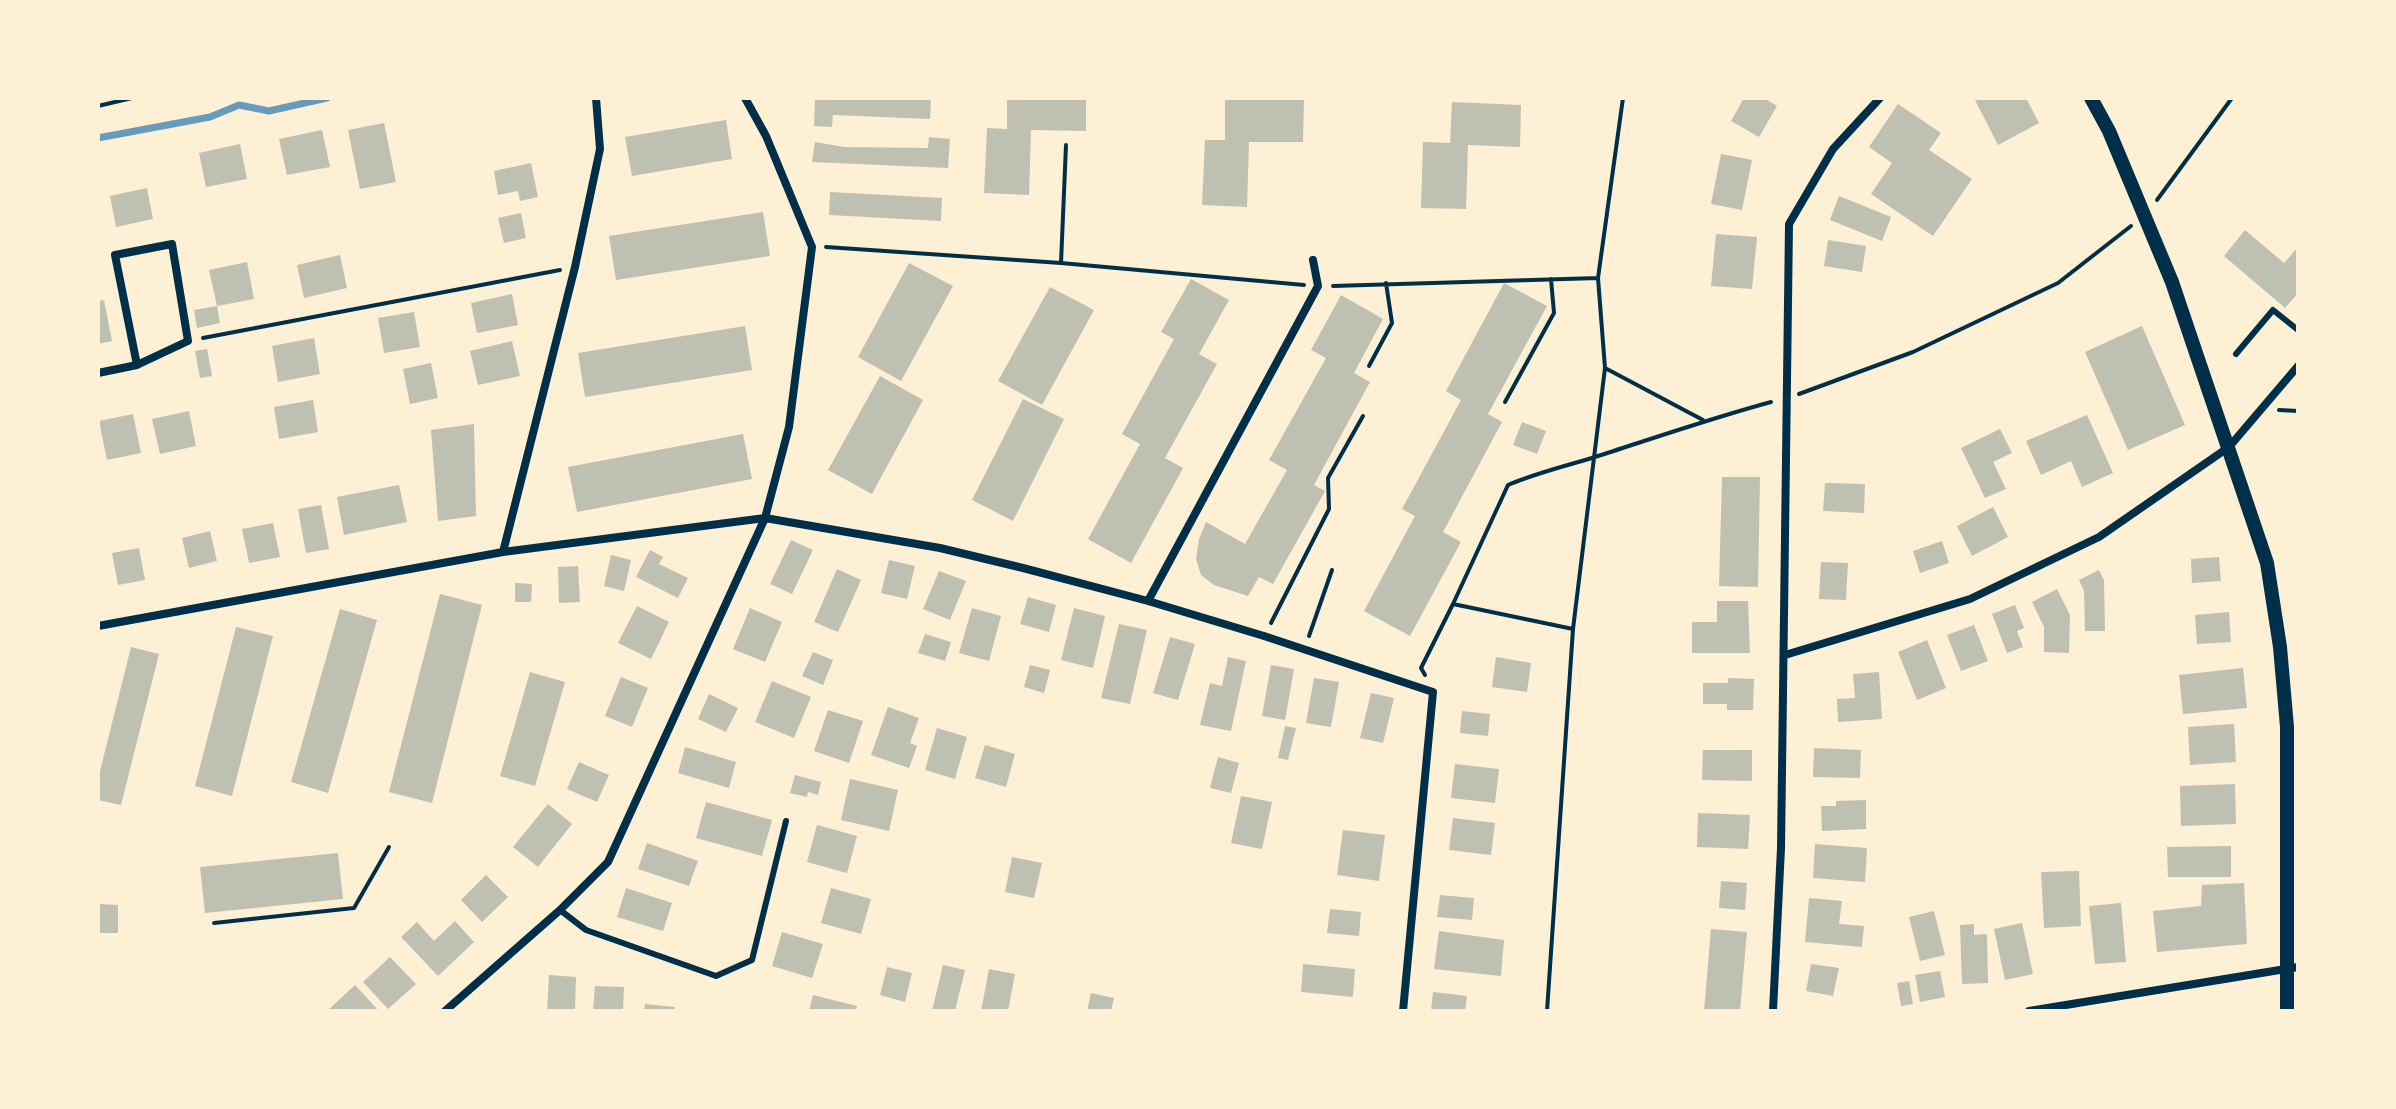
<!DOCTYPE html>
<html>
<head>
<meta charset="utf-8">
<style>
	body { margin:0 }
	#map { position:relative; width:2396px; height:1109px; overflow:hidden; background:#fdf0d5; font-family:Inter,sans-serif }
	canvas { display:block }
	.frame { position:absolute; inset:0; border:100px solid #fdf0d5; pointer-events:none }
</style>
</head>
<body>
<div id="map">
<canvas width="2396" height="1109"></canvas>
<div class="frame"></div>
</div>
<script>
const ctx = document.querySelector('canvas').getContext('2d');
ctx.lineJoin = 'round';
function strokePath(path, color, width, dash) {
  ctx.strokeStyle = color;
  ctx.lineWidth = width;
  ctx.lineCap = dash ? 'butt' : 'round';
  ctx.setLineDash(dash || []);
  ctx.stroke(path);
}
function fillPath(path, color) {
  ctx.fillStyle = color;
  ctx.fill(path, 'evenodd');
}
const stream = new Path2D(`
	M98,138L210,117L239,105L269,111L327,98`);
const building = new Path2D(`
	M815,98H931L930,119L833,115L832,127L814,126Z
	M1007,98H1086V131L1031,130L1029,195L984,193L987,128L1007,129Z
	M1225,98H1304L1303,142H1249L1247,207L1202,205L1205,140H1225Z
	M1744,98H1764L1777,106L1759,137L1731,121Z
	M1974,98H2026L2039,123L1998,145Z
	M1452,102L1521,105L1520,147L1468,145L1466,209L1421,208L1423,142L1450,143Z
	M1898,104L1941,133L1929,150L1972,179L1933,236L1871,194L1892,163L1869,147Z
	M726,120L732,159L632,176L625,137Z
	M384,123L396,182L360,189L348,130Z
	M322,130L330,167L287,175L279,139Z
	M929,137L950,139L948,168L812,162L815,142L844,147L928,148Z
	M240,144L247,179L206,187L199,153Z
	M1721,154L1752,160L1742,210L1711,204Z
	M531,163L538,197L520,201L518,191L498,195L494,171Z
	M147,188L153,219L116,227L110,196Z
	M830,192L942,198L941,221L829,215Z
	M1839,196L1891,217L1882,241L1830,220Z
	M763,212L770,256L616,280L609,236Z
	M521,213L526,238L504,243L498,218Z
	M2245,230L2284,263L2298,247V293L2285,308L2224,256Z
	M1716,234L1757,237L1752,289L1711,286Z
	M1828,240L1866,246L1862,272L1824,266Z
	M340,255L347,288L304,298L297,265Z
	M247,262L254,299L217,306L220,323L197,328L194,310L217,306L209,270Z
	M909,263L953,286L901,381L858,357Z
	M1191,279L1229,300L1199,354L1217,364L1165,458L1183,468L1131,563L1088,539L1140,444L1122,434L1174,339L1161,332Z
	M1504,283L1547,306L1488,414L1502,422L1443,532L1461,542L1410,636L1364,611L1415,516L1402,509L1461,400L1446,391Z
	M1050,287L1094,310L1042,405L998,381Z
	M512,294L518,325L477,333L471,303Z
	M1341,295L1383,319L1354,373L1370,382L1314,485L1325,491L1273,584L1259,577L1248,596L1214,585L1201,575L1196,559L1199,539L1206,522L1245,544L1287,470L1269,460L1326,358L1311,350Z
	M104,300L112,341L98,344V301Z
	M414,312L420,347L384,353L378,318Z
	M745,326L752,370L585,397L578,353Z
	M2142,326L2185,425L2128,450L2085,352Z
	M314,338L320,374L278,382L272,346Z
	M512,341L520,376L478,385L470,351Z
	M207,349L212,376L200,378L195,351Z
	M431,363L438,398L410,404L403,369Z
	M880,376L923,400L872,494L828,470Z
	M1023,399L1064,419L1013,521L972,500Z
	M313,400L318,432L279,439L274,407Z
	M189,411L196,446L160,454L152,419Z
	M133,414L141,453L107,460L99,421Z
	M2087,415L2113,473L2082,487L2071,461L2041,475L2026,441Z
	M1522,422L1546,431L1537,454L1513,445Z
	M474,424L476,516L438,521L431,430Z
	M2000,429L2012,453L1993,462L2006,489L1985,498L1961,448Z
	M743,434L752,479L577,512L568,467Z
	M1722,477H1760L1758,587L1719,586Z
	M1825,483L1865,484L1864,513L1823,511Z
	M399,485L407,522L344,535L337,497Z
	M321,505L329,549L306,553L298,509Z
	M1993,507L2008,537L1972,556L1957,526Z
	M273,523L280,557L249,563L242,529Z
	M210,531L217,561L189,568L182,538Z
	M791,540L813,550L792,594L770,584Z
	M1942,541L1949,563L1920,573L1913,551Z
	M139,548L145,580L118,585L112,553Z
	M650,550L663,557L659,564L688,578L678,598L636,577Z
	M611,555L631,560L624,591L604,586Z
	M2219,557L2221,581L2192,583L2191,559Z
	M889,560L915,566L907,599L881,593Z
	M1821,562L1848,563L1846,600L1819,599Z
	M578,566L580,602L559,603L558,567Z
	M837,569L861,580L838,632L814,622Z
	M2099,570L2104,580L2105,631H2085L2084,591L2079,580Z
	M939,571L966,581L950,620L923,609Z
	M515,583L532,584L531,602H515Z
	M2057,589L2070,615L2069,653L2044,652V627L2032,602Z
	M440,594L482,605L432,803L389,792Z
	M1028,597L1056,605L1049,632L1020,624Z
	M1717,601H1748L1750,653H1692V622H1717Z
	M2015,605L2024,628L2017,631L2023,647L2007,653L1992,614Z
	M637,606L669,622L651,659L618,643Z
	M750,608L782,622L765,662L733,649Z
	M972,608L1001,616L989,661L959,653Z
	M1074,608L1105,616L1093,668L1061,660Z
	M340,609L377,620L328,793L291,782Z
	M2229,612L2231,642L2197,644L2195,615Z
	M1119,624L1147,630L1130,704L1101,698Z
	M1974,625L1988,661L1961,671L1947,635Z
	M236,627L273,636L232,796L195,786Z
	M925,634L951,642L945,661L918,653Z
	M1170,637L1195,644L1178,700L1153,693Z
	M1927,640L1946,688L1917,700L1898,652Z
	M131,647L159,654L121,805L98,800V779Z
	M813,652L833,660L823,685L802,676Z
	M1228,657L1246,661L1231,731L1200,725L1210,683L1222,686Z
	M1496,657L1531,663L1527,692L1492,687Z
	M1030,665L1050,670L1044,693L1024,687Z
	M1271,665L1294,669L1285,720L1262,716Z
	M2243,668L2247,708L2183,714L2179,675Z
	M530,672L565,682L535,786L500,776Z
	M1879,672L1882,719L1838,722L1837,699L1855,698L1853,674Z
	M621,677L648,688L632,727L605,716Z
	M1314,678L1339,682L1331,727L1306,723Z
	M1728,678L1754,679L1753,710H1727V704H1703V683H1728Z
	M772,681L811,697L794,738L755,722Z
	M1371,693L1394,698L1383,743L1360,738Z
	M709,694L738,708L726,732L698,719Z
	M888,707L919,718L910,743L917,746L909,768L871,755Z
	M828,710L863,721L849,763L814,751Z
	M1462,711L1490,714L1488,736L1460,733Z
	M2234,724L2236,762L2190,765L2188,727Z
	M1285,726L1296,728L1288,760L1278,758Z
	M937,728L967,737L955,779L925,770Z
	M985,745L1015,754L1006,787L975,778Z
	M685,747L736,762L729,788L678,773Z
	M1814,748L1861,750L1860,778L1813,777Z
	M1703,750H1752V781L1702,780Z
	M1218,757L1239,763L1231,793L1210,788Z
	M579,762L609,775L597,802L567,789Z
	M1455,764L1499,769L1495,803L1451,798Z
	M795,775L821,782L818,795L808,792L807,797L790,793Z
	M850,779L898,790L889,831L841,820Z
	M2235,784L2236,824L2181,826L2180,786Z
	M1241,796L1272,802L1262,849L1231,843Z
	M1866,800V829L1822,831L1821,806H1836V801Z
	M706,802L772,820L762,856L696,838Z
	M548,804L572,824L538,867L513,847Z
	M1698,813L1750,815L1748,849L1697,847Z
	M1453,818L1495,823L1491,855L1449,850Z
	M817,825L857,836L847,873L807,862Z
	M1343,830L1385,835L1379,881L1337,875Z
	M647,843L698,861L689,886L638,869Z
	M1815,844L1867,848L1865,882L1813,878Z
	M2231,846V877H2168L2167,847Z
	M338,853L343,899L205,913L200,867Z
	M1012,857L1042,863L1034,898L1005,892Z
	M2079,871L2081,926L2044,928L2041,872Z
	M486,875L508,897L482,922L461,900Z
	M1721,881L1747,883L1745,910L1719,908Z
	M2244,883L2247,944L2157,952L2153,911L2201,906L2202,885Z
	M626,888L672,903L663,931L617,917Z
	M831,888L871,899L861,934L821,923Z
	M1440,895L1474,898L1472,920L1437,917Z
	M1809,898L1842,901L1839,924L1864,926L1862,947L1805,942Z
	M2121,903L2126,962L2095,964L2089,906Z
	M98,904L118,905V933H98Z
	M1330,909L1361,912L1359,936L1327,933Z
	M1934,911L1945,955L1920,961L1909,917Z
	M455,921L474,942L438,976L401,937L417,922L434,941Z
	M2022,923L2033,974L2005,980L1994,929Z
	M1974,924V935L1987,934L1988,983L1962,984L1960,925Z
	M1711,929L1747,932L1740,1011H1704Z
	M1439,931L1504,940L1501,976L1434,969Z
	M782,932L823,944L812,978L772,966Z
	M390,957L416,984L388,1009L363,982Z
	M1303,964L1355,969L1353,997L1301,992Z
	M1811,964L1839,968L1833,996L1806,991Z
	M943,965L965,970L955,1011H932Z
	M887,967L912,973L905,1002L880,995Z
	M989,969L1015,974L1008,1011H981Z
	M1940,971L1945,997L1920,1002L1915,975Z
	M549,975L576,977L575,1011H547Z
	M1909,981L1913,1004L1901,1006L1897,983Z
	M355,985L379,1011H327Z
	M595,986L624,987L623,1011H593Z
	M1433,992L1467,996L1465,1011H1431Z
	M1091,993L1114,998L1111,1011H1087Z
	M813,995L857,1006L856,1011H809Z
	M645,1004L675,1007V1011H644Z`);
const path = new Path2D(`
	M98,106L132,98
	M2157,200L2232,98
	M826,247L1061,263L1304,285
	M1061,263L1066,145
	M1333,286L1598,278
	M203,338L560,270
	M1369,366L1392,323L1386,283
	M1605,368L1703,420
	M1799,394L1913,352L2058,283L2131,226
	M1505,402L1554,313L1551,279
	M2279,410L2298,411
	M1453,604L1573,629L1547,1011
	M1271,623L1329,509L1328,478L1363,416
	M1573,629L1605,368L1598,278L1623,98
	M1309,636L1332,570
	M1425,675L1421,668L1453,604L1508,485C1536,473 1566,466 1595,457C1654,438 1712,418 1771,402
	M214,923L354,908L389,847`);
const service = new Path2D(`
	M2236,354L2273,310L2298,330
	M560,910L586,930L716,976L752,960L786,821`);
const minor = new Path2D(`
	M98,373L137,365L188,341L172,244L115,255L137,365
	M503,552L575,267L600,149L596,98
	M1148,601L1318,286L1313,260
	M98,626L503,552L765,518L940,548L1023,568L1148,601L1264,636L1433,692L1403,1011
	M1785,655L1970,599L2099,537L2229,447L2298,366
	M445,1011L560,910L608,862L765,518L789,427L812,247L766,136L745,98
	M1773,1011L1781,848L1789,224L1833,149L1880,98
	M2029,1011L2298,967`);
const tertiary = new Path2D(`
	M2091,98L2109,131L2172,282L2267,563L2280,647L2287,727V1011`);
strokePath(stream, '#669bbc', 7);
fillPath(building, '#bec0b2');
strokePath(path, '#003049', 4);
strokePath(service, '#003049', 6);
strokePath(minor, '#003049', 8);
strokePath(tertiary, '#003049', 14);
</script>
</body>
</html>
